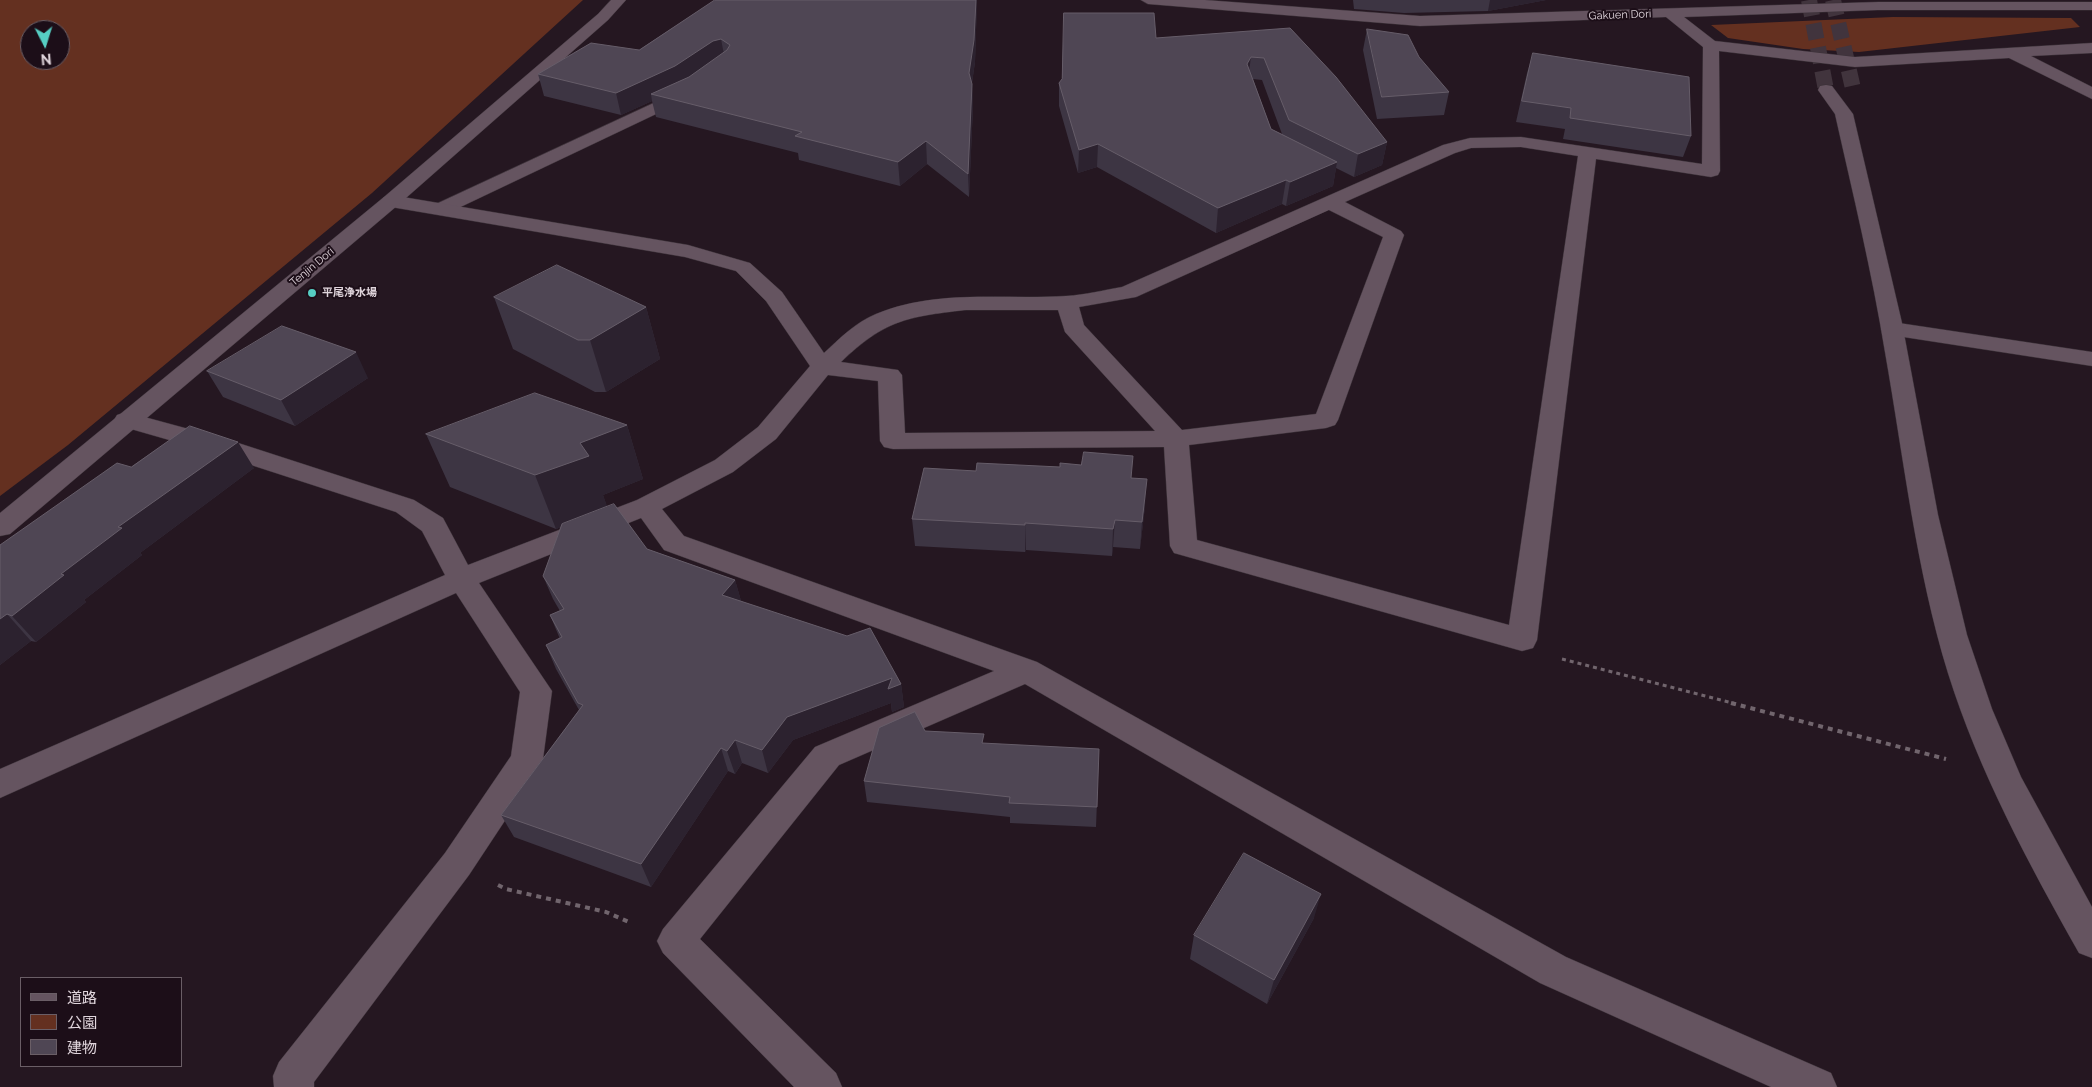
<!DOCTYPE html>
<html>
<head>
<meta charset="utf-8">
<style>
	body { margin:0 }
	#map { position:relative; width:2092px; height:1087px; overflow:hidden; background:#251721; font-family:Raleway,"Noto Sans JP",sans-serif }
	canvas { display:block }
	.legend { position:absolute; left:20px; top:977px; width:162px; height:90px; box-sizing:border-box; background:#1c0e18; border:1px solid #6a5e66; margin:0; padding:6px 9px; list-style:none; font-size:15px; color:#e0d5dc }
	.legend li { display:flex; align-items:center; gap:10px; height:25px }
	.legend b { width:25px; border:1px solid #6a5e66 }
	.north { position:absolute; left:20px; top:20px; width:50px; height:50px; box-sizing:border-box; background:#1c0e18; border:1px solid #6a5e66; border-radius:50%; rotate:175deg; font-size:14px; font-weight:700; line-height:20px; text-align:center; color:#e0d5dc }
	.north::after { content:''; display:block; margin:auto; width:18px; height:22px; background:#56cec3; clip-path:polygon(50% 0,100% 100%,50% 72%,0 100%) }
</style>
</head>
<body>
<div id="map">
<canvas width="2092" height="1087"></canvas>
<ul class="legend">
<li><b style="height:6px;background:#655460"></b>道路</li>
<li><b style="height:14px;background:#643020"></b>公園</li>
<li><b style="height:14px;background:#4f4654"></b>建物</li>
</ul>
<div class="north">N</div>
</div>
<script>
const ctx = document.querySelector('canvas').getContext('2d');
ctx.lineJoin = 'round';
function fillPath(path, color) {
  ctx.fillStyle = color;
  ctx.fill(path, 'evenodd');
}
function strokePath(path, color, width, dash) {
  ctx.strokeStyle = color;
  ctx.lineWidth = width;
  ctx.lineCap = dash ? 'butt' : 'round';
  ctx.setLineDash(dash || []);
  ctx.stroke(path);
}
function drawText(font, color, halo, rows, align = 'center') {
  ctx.font = font + ' Raleway,"Noto Sans JP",sans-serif';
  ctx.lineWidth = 4;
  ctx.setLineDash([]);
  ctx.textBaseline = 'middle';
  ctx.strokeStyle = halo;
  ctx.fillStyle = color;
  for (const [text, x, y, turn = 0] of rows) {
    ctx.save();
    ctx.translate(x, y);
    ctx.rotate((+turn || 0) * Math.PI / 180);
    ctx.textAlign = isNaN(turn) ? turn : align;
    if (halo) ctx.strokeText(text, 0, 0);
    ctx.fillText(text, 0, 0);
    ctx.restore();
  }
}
const green = new Path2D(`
	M0,0H583L372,193L68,445L0,496ZM30,30H60V60H30Z
	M1893,17L2071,18L2080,27L1859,52L1803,49L1728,38L1711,25Z`);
const tertiaryTunnel = new Path2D(`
	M1809,0L1826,90
	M1833,0L1854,93`);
const pathFar1 = new Path2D(`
	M1562,659L1736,704`);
const path = new Path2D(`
	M1731,703L1946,759
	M498,885L506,889L606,912L631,923`);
const service = new Path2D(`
	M688,87L694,88L696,92L694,96L450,212H436L433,208L436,204Z`);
const minor = new Path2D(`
	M1141,0H1205L1420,16L1878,2H2092V10H1878L1684,17L1715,41L1855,57L2092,43V53L2031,56L2092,87V99L2009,58L1855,67L1719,51L1720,171L1718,175L1711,177L1596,159L1537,640L1533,648L1522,651L1174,553L1170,546L1164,447L893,449L884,447L880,441L878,381L828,375L776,439L733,472L662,509L684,536L1037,662L1566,957L1831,1073L1837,1087H1771L1540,983L1025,684L839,765L700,939L836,1073L842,1087H794L663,953L657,941L663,929L815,747L994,671L664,550L641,518L479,583L552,691L543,759L539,769L469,875L314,1082V1087H274L273,1076L279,1062L445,853L511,756L520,692L456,593L0,798V769L445,575L422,531L396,512L211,452L117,425L114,420L117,415L126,412L229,440L414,500L443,518L468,565L637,500L715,460L758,427L810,366L766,301L736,271L685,257L391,207L384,205L381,201L384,197L391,195L688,245L750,263L782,292L824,353C839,339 856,322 876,314C937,289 1002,300 1066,296C1085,295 1104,290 1122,287L1443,145L1470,138L1521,137L1702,164L1703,47L1666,17L1420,26L1148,4ZM1521,147L1578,156L1509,625L1197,540L1189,445L1326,428L1335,425L1338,420L1404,235L1401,231L1345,202L1455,153L1471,148ZM1329,210L1383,237L1316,414L1182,430L1084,325L1079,307L1136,297ZM965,310H1058L1065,332L1155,431L905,433L902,375L898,370L841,362C885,320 906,317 965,310Z
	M1892,322L2092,352V366L1884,334L1881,329L1884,324Z`);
const tertiary = new Path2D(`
	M611,0H626L608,20L398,205L10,534L0,536V513L384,197L598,14Z
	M1826,85L1832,86L1853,114L1902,323L1938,515L1967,635L1992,709L2021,777L2092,907V958L2079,953C2029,864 1979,772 1948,673C1916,569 1904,460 1885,352C1872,272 1853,194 1835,114L1818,90L1820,86Z`);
const wall = new Path2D(`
	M715,0H977L975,62L972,83L973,106L969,197L927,164L900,186L799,160L798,153L656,117L652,101L621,115L544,96L538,74L639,50Z
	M1353,0H1546L1488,11L1404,13L1354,9Z
	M1290,28L1387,142L1382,165L1354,177L1336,168L1333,186L1286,206L1282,204L1216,233L1097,167L1078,173L1059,106V83ZM1253,79L1262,80L1282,134L1271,129Z
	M1367,29L1449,92L1444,115L1377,119L1363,50Z
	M1533,53L1691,136L1683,157L1563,139L1565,129L1516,122L1527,73Z
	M494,297L646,307L660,359L606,392H595L513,349Z
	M207,371L368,378L295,426L223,397Z
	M627,425L643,479L603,495L607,507L647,549L735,580L741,601L901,684L904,707L892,712L891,703L793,740L768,773L742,763L735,774L728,771L651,887L514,837L501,815L579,710L556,669L546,645L560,639L550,615L560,611L553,599L543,576L561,527L556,529L450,487L426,434Z
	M131,467L254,468L140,553L142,555L84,600L86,602L36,642L31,641L0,665V545Z
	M976,471L1132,478L1145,506L1140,549L1113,547L1112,556L1026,550L1025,552L915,546L912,519Z
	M925,731L984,744L1099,749L1096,827L1010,823V817L867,802L864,781Z
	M1314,918L1267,1004L1190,959L1194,935Z`);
const shadedWall = new Path2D(`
	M976,0H977L975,62L970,95L969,73Z
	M1490,0H1546L1488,11Z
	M721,39L725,60L680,87L651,94L652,101L621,115L616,93L713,41Z
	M1251,57L1248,79L1247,64Z
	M972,84L973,106L969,197L968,174Z
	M926,141L927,164L900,186L898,162Z
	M1387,142L1382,165L1354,177L1358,154Z
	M1098,144L1097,167L1078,173L1079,150Z
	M1337,162L1333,186L1286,206L1290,182Z
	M1286,180L1282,204L1216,233L1218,208Z
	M646,307L660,359L606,392L590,340Z
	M356,352L368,378L295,426L281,400Z
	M627,425L643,479L603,495L608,509L556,529L535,475L580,443Z
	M238,442L254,468L140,553L142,555L84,600L86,602L36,642L12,616L61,574L118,527Z
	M1147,479L1145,506L1140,549L1142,522Z
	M1115,520L1113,547L1112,556L1113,529Z
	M1025,523L1026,550L1025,552Z
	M735,580L742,604L722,595Z
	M7,614L31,641L0,665V619Z
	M892,678L901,684L904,707L892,712L891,703L793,740L768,773L762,750L787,717Z
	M735,740L742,763L735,774L727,751Z
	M721,748L728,771L651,887L641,864Z
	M1321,894L1314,918L1267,1004L1274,980Z`);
const building = new Path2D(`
	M715,0H976L974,40L969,73L972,84L968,174L926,141L898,162L795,136L802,132L651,94L689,77L727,50L730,45L721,39L713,41L675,66L616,93L538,74L591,43L639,50Z
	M1064,13H1154L1156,38L1290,28L1336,77L1387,142L1358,154L1289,120L1264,58L1251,57L1247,64L1271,129L1337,162L1290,182L1286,180L1218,208L1098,144L1079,150L1059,83L1062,79Z
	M1367,29L1408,35L1419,57L1449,92L1382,97Z
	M1533,53L1689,77L1691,136L1570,118L1571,108L1522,101Z
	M557,265L646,307L590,340H578L494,297Z
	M282,326L356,352L281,400L207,371Z
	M535,393L627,425L580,443L589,456L535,475L426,434Z
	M190,426L238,442L118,527L122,528L61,574L64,575L12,616L7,614L0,619V545L117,463L131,467Z
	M1084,452L1133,456L1131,478L1147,479L1142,522L1115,520L1113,529L1025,523V525L912,519L924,468L976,471L977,463L1060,467V463L1081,465Z
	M614,504L647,549L735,580L722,595L847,636L870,628L901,684L888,689L892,678L787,717L762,750L735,740L727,751L721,748L641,864L501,815L583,705L578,703L546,645L562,637L550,615L564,609L543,576L562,524Z
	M915,712L925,731L984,734L982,743L1099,749L1097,807L1009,803L1010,797L864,781L879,728Z
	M1244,853L1321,894L1274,980L1194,935Z`);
const markers = [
	[312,293,5,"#56cec3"]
];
const farStreetnames = [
	["Gakuen Dori",1620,15,-2],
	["Tenjin Dori",312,267,-40]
];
const farPoinames = [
	["平尾浄水場",322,293]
];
fillPath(green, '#643020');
strokePath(tertiaryTunnel, '#41343d', 16, [16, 8]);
strokePath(service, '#3c3239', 1);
strokePath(minor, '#3c3239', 1);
strokePath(tertiary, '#3c3239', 1);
strokePath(pathFar1, '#71656d', 3, [4, 4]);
strokePath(path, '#71656d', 4, [5, 5]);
fillPath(service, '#655460');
fillPath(minor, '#655460');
fillPath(tertiary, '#655460');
fillPath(wall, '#3d3543');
fillPath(shadedWall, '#2c222f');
fillPath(building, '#4f4654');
strokePath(building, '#665d69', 1);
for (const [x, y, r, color] of markers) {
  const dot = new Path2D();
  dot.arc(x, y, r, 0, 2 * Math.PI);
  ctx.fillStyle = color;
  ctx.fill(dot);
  strokePath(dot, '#1c0e18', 2);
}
drawText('11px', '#e0d5dc', '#1c0e18', farStreetnames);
drawText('bold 11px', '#e0d5dc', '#1c0e18', farPoinames, 'left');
</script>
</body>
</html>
